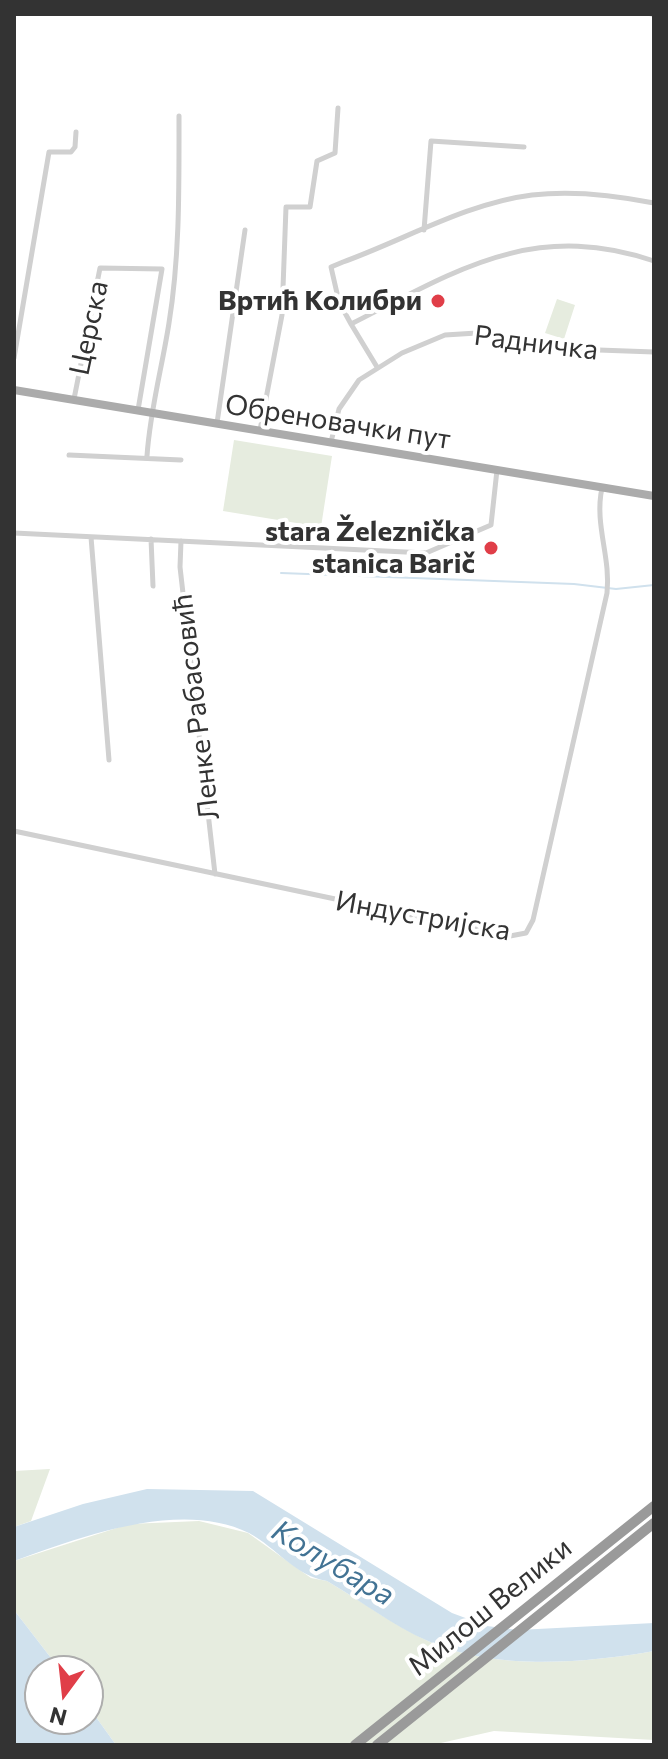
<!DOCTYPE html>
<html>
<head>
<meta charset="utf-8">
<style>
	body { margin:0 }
	#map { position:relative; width:668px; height:1759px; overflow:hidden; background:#fff; font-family:Commissioner,sans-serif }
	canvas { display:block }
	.frame { position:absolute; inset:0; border:16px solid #333; pointer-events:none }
	.north { position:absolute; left:24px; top:1655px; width:80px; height:80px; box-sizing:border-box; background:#fff; border:2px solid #adadad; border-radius:50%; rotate:195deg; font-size:22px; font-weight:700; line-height:32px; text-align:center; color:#333 }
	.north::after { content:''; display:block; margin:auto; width:28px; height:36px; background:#e03e48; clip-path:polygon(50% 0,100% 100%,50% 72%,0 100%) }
</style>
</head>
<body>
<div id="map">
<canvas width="668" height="1759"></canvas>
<div class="frame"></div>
<div class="north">N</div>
</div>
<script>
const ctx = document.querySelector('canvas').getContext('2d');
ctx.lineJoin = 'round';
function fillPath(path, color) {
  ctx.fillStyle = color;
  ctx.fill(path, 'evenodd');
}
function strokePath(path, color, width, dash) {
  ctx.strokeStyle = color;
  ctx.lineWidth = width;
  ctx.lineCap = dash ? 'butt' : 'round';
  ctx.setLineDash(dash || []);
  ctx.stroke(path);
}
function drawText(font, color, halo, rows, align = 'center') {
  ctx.font = font + ' Commissioner,sans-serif';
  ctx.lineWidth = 8;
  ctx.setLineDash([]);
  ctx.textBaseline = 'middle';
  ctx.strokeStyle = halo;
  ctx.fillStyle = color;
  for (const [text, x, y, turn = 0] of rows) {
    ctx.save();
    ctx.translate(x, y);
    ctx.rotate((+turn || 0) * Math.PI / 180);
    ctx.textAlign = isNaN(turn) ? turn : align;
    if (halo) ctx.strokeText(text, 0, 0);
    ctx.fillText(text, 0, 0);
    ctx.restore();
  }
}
const green = new Path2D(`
	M557,299L575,305L564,339L545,333Z
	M234,440L332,456L321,527L223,511Z
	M50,1469L31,1521L14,1527V1471Z
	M199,1521L248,1533L311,1578L327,1581C360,1600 393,1625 428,1641C493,1671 586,1663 654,1651V1740L494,1731L432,1745H116L88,1706V1671H61L14,1610V1561L129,1524Z`);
const water = new Path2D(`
	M147,1489L253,1491L452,1613L487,1626L518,1630L654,1623V1651C586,1663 493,1671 428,1641C393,1626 360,1600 327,1581C295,1576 277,1548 249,1533C180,1499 81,1537 14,1561V1527L83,1504Z
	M14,1610L61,1671H40V1719H88V1706L116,1745H14Z`);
const stream = new Path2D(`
	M281,573L574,584L616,589L654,585`);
const street = new Path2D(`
	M651,14L654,15
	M424,230L431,141L524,147
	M351,324L339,302L331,267L343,262C404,240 467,203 532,195C574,190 614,195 654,203
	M14,358L49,152H71L75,147L76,132
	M377,367L351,324C456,271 532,220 654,261
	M74,399L100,268L162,269L138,410
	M217,423L245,230
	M260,430L282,315L286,207H310L317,161L335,153L338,108
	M331,442L339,409L359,380L402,353L445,335L477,333L571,349L654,352
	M69,455L181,460
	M147,456C150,410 162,368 169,323C180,255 179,185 179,116
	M14,533L426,553L491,525L497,470
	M91,537L109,760
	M151,539L153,586
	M181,541L180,567L215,874
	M14,831L510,936L526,933L533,920L607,593C611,557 594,524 602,488`);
const primary = new Path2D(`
	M14,390L654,496`);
const highway = new Path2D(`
	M355,1745L654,1506
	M377,1745L654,1523`);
const markers = [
	[438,301,8,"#e03e48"],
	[491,548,8,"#e03e48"]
];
const poiNames = [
	["Вртић Колибри",422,301],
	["stara Železnička",475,532],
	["stanica Barič",475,564]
];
const streetNames = [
	["Церска",89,328,-78],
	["Радничка",536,343,7],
	["Обреновачки пут",338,422,9],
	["Ленке Рабасовић",196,707,-97],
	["Индустријска",423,916,10],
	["Милош Велики",490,1607,-39]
];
const waterNames = [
	["Колубара",333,1563,31]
];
fillPath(green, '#e6ecdf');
fillPath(water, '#d0e1ed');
strokePath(stream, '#d0e1ed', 2);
strokePath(street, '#d0d0d0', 5);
strokePath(primary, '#ababab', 8);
strokePath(highway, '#9a9a9a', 10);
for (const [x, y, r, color] of markers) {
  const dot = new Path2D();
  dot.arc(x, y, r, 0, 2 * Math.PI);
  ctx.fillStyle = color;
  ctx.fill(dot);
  strokePath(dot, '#fff', 3);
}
drawText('bold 28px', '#333', '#fff', poiNames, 'right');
drawText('28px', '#333', '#fff', streetNames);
drawText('italic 30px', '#427394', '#fff', waterNames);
</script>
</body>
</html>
